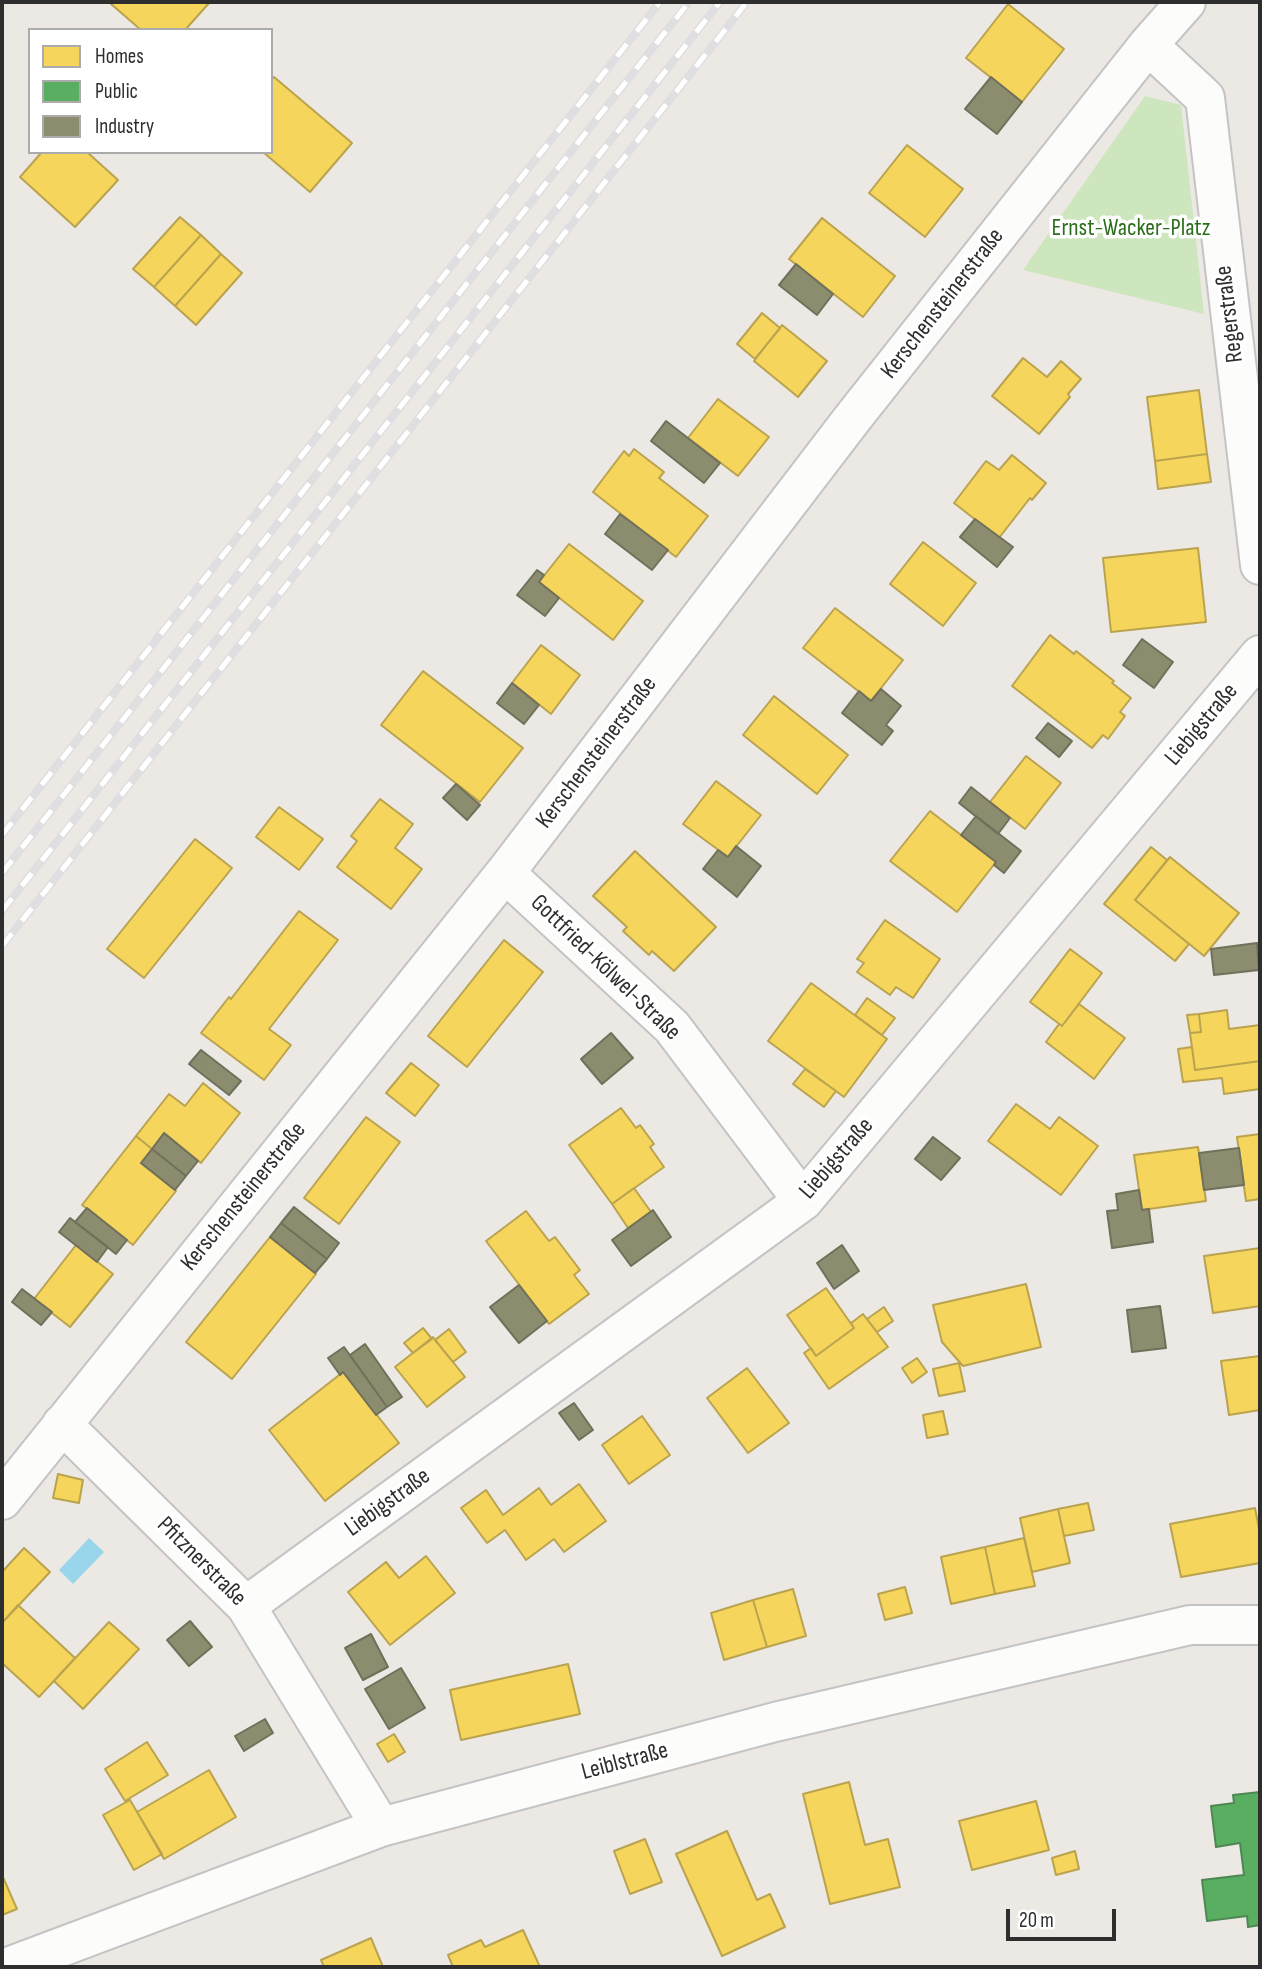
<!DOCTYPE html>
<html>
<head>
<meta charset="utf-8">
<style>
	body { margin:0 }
	#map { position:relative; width:1262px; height:1969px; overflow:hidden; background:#ece8e4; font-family:"Sofia Sans Condensed",sans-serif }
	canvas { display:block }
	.frame { position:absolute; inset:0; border:4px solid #2e2e2e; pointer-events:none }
	.legend { position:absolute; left:28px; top:28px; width:245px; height:126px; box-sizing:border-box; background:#fff; border:2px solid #ababab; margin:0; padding:9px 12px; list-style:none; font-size:21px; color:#2e2e2e }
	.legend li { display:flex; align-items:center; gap:14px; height:35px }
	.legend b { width:35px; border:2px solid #ababab }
	.scale { position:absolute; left:1006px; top:1909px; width:110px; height:32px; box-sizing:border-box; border:4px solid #2e2e2e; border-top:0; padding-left:9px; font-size:21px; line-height:24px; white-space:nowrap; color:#2e2e2e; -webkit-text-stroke:5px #fff; paint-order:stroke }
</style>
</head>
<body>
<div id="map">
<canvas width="1262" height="1969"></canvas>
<div class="frame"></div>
<ul class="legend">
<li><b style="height:19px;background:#f6d55c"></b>Homes</li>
<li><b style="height:19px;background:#5aae61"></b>Public</li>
<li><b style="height:19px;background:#8c8c6e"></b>Industry</li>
</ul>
<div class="scale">20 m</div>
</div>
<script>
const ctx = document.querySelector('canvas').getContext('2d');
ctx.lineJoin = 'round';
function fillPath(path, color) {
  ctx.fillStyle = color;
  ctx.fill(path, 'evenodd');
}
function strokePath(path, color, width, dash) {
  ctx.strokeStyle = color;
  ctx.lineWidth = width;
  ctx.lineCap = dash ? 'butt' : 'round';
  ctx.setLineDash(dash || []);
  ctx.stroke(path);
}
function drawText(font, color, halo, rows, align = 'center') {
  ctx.font = font + ' "Sofia Sans Condensed",sans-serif';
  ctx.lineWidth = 7;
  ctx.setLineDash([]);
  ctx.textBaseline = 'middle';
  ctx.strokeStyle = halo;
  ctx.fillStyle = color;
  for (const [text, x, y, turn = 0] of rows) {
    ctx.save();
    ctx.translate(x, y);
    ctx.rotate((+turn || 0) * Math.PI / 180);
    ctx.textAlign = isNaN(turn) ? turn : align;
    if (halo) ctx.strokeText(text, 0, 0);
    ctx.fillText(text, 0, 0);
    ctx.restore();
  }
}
const green = new Path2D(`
	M1145,96L1181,105L1204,314L1023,270Z`);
const water = new Path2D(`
	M89,1538L104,1552L73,1584L59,1570Z`);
const homes = new Path2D(`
	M112,2H210L185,30H141L111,4Z
	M1008,4L1064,49L1022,102L966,58Z
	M274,77L352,143L310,192L263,152H271V80Z
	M907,145L963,189L925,237L869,193Z
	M42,152H87L118,180L75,227L20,177Z
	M180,217L201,235L154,287L133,269Z
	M822,218L895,276L863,317L789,259Z
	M201,235L221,254L175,306L154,287Z
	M221,254L242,273L196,325L175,306Z
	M762,313L780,328L755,359L737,344Z
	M782,325L827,361L798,397L754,361Z
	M1023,358L1047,377L1061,361L1081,379L1068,394L1070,397L1039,434L992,396Z
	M1199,390L1207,454L1155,461L1147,397Z
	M718,399L769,437L738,476L688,438Z
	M634,449L664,472L659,478L708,516L676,557L593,492L624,451L629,456Z
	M1207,454L1211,482L1158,489L1155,461Z
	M1012,455L1046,483L1032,500L1030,498L999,538L954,503L986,461L999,470Z
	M923,542L976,583L943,626L890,584Z
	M569,544L643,601L613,640L539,582Z
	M1198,548L1206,622L1111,632L1103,558Z
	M835,608L903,660L871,701L803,648Z
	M1050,635L1074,654L1076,651L1114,681L1112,683L1131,698L1120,712L1125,716L1108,739L1103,735L1092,748L1012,686Z
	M541,645L580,675L551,714L512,683Z
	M423,671L523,748L480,802L381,725Z
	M774,696L848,755L817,794L743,735Z
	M1026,756L1061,783L1025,829L990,802Z
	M716,781L761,815L728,857L683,824Z
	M380,799L413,824L395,848L422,869L391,909L337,867L357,841L351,836Z
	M279,807L323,839L299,870L256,837Z
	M930,811L996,862L957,912L890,861Z
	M195,839L232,868L144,978L107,949Z
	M1151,847L1167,860L1135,900L1189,944L1175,961L1104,904Z
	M635,851L716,927L674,971L652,951L649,955L623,931L627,927L593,896Z
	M1170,857L1239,913L1204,956L1135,900Z
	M299,911L338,940L269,1029L291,1045L264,1080L201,1033L229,997L231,999Z
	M885,920L940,959L913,998L896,987L890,995L857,972L864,963L857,959Z
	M504,940L543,972L467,1067L428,1036Z
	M1070,949L1102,973L1062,1026L1030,1002Z
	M811,983L887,1039L844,1097L768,1041Z
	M867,998L895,1018L882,1035L855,1015Z
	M1079,1004L1125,1038L1094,1079L1046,1042L1059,1024L1062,1026Z
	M1227,1010L1229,1029L1260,1025V1061L1195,1070L1190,1033L1201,1032L1199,1014Z
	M1199,1014L1201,1032L1190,1033L1187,1015Z
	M1192,1047L1195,1070L1260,1061V1089L1224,1094L1222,1078L1183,1082L1178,1049Z
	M411,1063L439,1085L415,1116L386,1093Z
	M805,1069L836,1091L824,1107L793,1084Z
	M203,1083L240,1113L201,1163L164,1133L152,1149L136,1136L169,1094L185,1106Z
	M1016,1104L1050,1129L1059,1117L1098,1146L1061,1195L988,1141Z
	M621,1108L636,1128L640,1125L654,1144L650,1147L664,1167L612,1204L569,1145Z
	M366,1117L400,1142L339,1224L304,1198Z
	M1260,1134V1199L1246,1201L1237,1137Z
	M136,1136L152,1149L141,1163L176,1191L133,1245L82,1205Z
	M1198,1147L1206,1201L1142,1210L1134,1155Z
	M634,1188L651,1212L628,1228L612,1204Z
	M526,1211L549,1241L555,1237L580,1270L574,1275L589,1294L549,1324L486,1241Z
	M270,1237L316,1274L232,1379L186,1342Z
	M76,1245L113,1274L70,1327L34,1299Z
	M1260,1248V1306L1213,1313L1204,1256Z
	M1026,1284L1041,1347L963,1366L942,1342L933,1305Z
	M826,1288L854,1328L816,1356L787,1315Z
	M884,1307L893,1321L877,1332L867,1319Z
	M863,1314L888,1347L829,1389L804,1353L811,1348L816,1356L854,1328L851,1323Z
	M423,1328L432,1339L413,1353L404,1343Z
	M449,1329L466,1352L453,1362L435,1340Z
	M433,1337L465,1377L427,1407L395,1367Z
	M1260,1356V1410L1229,1415L1221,1361Z
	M917,1358L927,1372L912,1383L902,1368Z
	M959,1363L965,1391L939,1396L933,1369Z
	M747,1368L789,1423L748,1453L707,1398Z
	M343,1372L399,1443L325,1501L269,1430Z
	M943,1411L948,1434L927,1438L923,1415Z
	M642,1416L670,1455L629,1484L602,1445Z
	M58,1474L83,1480L79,1503L53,1498Z
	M579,1484L606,1521L564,1552L554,1539L526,1560L505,1530L487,1543L461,1508L486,1490L503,1515L539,1488L551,1505Z
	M1088,1503L1094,1530L1064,1536L1058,1509Z
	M1255,1508L1260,1534V1563L1181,1577L1170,1524Z
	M1058,1509L1070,1563L1032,1572L1020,1518Z
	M1024,1538L1035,1586L995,1594L985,1547Z
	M985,1547L995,1594L951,1604L941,1557Z
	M24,1548L50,1572L2,1623V1572Z
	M426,1556L455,1593L390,1645L348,1592L386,1562L399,1578Z
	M905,1587L912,1613L885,1620L878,1594Z
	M793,1589L806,1636L767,1647L753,1600Z
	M753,1600L767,1647L724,1660L711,1613Z
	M18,1605L75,1658L39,1697L2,1663V1623Z
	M109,1622L139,1649L83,1709L54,1681Z
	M568,1664L580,1714L461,1740L450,1690Z
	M394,1734L405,1752L388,1762L377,1744Z
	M147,1742L168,1775L125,1801L105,1769Z
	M209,1770L236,1817L164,1859L137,1812Z
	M849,1782L865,1845L888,1839L900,1887L830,1904L803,1794Z
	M130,1800L162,1854L134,1870L103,1815Z
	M1036,1801L1049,1850L972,1870L959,1821Z
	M727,1831L757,1900L770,1894L785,1927L722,1956L676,1854Z
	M645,1839L662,1882L630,1894L614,1851Z
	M1075,1851L1079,1869L1056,1875L1052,1858Z
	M2,1875L17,1909L2,1915Z
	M523,1930L540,1967H453L448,1955L481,1940L485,1947Z
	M371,1938L383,1967H324L321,1960Z`);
const public = new Path2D(`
	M1260,1792V1925L1248,1927L1247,1916L1207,1921L1202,1880L1244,1875L1240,1843L1216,1847L1211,1806L1234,1803L1233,1795Z`);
const industry = new Path2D(`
	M991,77L1022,102L997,134L965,109Z
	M796,264L833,294L817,315L779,285Z
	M666,421L720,463L704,483L651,441Z
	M620,514L668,550L652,570L605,534Z
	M975,519L1013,547L997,567L960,537Z
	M537,570L544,575L539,582L559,598L545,616L517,595Z
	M1142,639L1173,662L1154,688L1123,665Z
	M512,683L539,705L524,724L497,703Z
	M881,689L901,706L886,725L893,731L882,745L842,713L859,691L871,701Z
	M1048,723L1072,741L1059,757L1036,738Z
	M456,784L480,805L467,820L443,798Z
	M971,787L1010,818L998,834L959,803Z
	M976,816L1021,851L1004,873L994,865L996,862L961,835Z
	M736,846L761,866L737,897L703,869L718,850L728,857Z
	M1257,943L1259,970L1214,975L1211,949Z
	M611,1033L633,1058L602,1084L581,1059Z
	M201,1050L241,1081L229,1095L189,1064Z
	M164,1133L198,1161L186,1176L152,1149Z
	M933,1137L960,1158L941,1180L915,1159Z
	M1239,1148L1244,1185L1204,1190L1199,1153Z
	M152,1149L186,1176L175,1190L141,1163Z
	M1139,1190L1142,1210L1149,1209L1153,1242L1112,1248L1107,1211L1118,1210L1116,1194Z
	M294,1207L339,1243L327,1259L281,1223Z
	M87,1208L127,1240L116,1254L75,1222Z
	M653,1210L671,1237L631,1266L612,1240Z
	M70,1218L108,1247L97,1262L59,1232Z
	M281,1223L327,1259L315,1273L270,1237Z
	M842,1245L859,1271L834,1289L817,1263Z
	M519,1285L547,1321L519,1343L490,1307Z
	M22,1289L52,1312L41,1325L12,1302Z
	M1160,1306L1166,1348L1132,1352L1127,1310Z
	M365,1344L402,1397L387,1407L350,1355Z
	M344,1347L387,1407L376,1415L343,1372L340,1375L328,1358Z
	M574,1403L593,1430L579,1440L559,1413Z
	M190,1621L212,1647L189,1666L167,1640Z
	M371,1634L388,1667L363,1680L345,1648Z
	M401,1668L425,1708L389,1729L365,1689Z
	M265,1719L273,1733L244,1751L235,1736Z`);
const street = new Path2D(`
	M1148,45L1205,98L1260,565
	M505,873L672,1027L803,1201
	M62,1424L246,1606L381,1827
	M2,1500L505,873L852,419L1148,45L1186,2
	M246,1606L803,1201L1260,655
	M8,1967L381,1827L775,1722L1190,1625H1260`);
const rail = new Path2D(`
	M2,835L660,2
	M2,873L689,2
	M2,911L720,2
	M2,946L747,2`);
const parkNames = [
	["Ernst-Wacker-Platz",1131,229]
];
const streetNames = [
	["Kerschensteinerstraße",943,304,-52],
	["Regerstraße",1230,314,-97],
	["Liebigstraße",1202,725,-50],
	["Kerschensteinerstraße",597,753,-53],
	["Gottfried-Kölwel-Straße",605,968,44],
	["Liebigstraße",837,1159,-49],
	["Kerschensteinerstraße",244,1197,-51],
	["Liebigstraße",388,1503,-36],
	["Pfitznerstraße",201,1562,45],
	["Leiblstraße",625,1762,-15]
];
fillPath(green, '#cee6be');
fillPath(water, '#99d6ec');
fillPath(homes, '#f6d55c');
strokePath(homes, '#baa34e', 2);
fillPath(public, '#5aae61');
strokePath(public, '#4d8852', 2);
fillPath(industry, '#8c8c6e');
strokePath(industry, '#70705b', 2);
strokePath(street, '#c5c4c5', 42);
strokePath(street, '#fcfcfb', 38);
strokePath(rail, '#dfdfe1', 8);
strokePath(rail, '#fff', 5, [16]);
drawText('24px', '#2c6e1b', '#fff', parkNames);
drawText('24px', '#2e2e2e', '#fff', streetNames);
</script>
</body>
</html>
